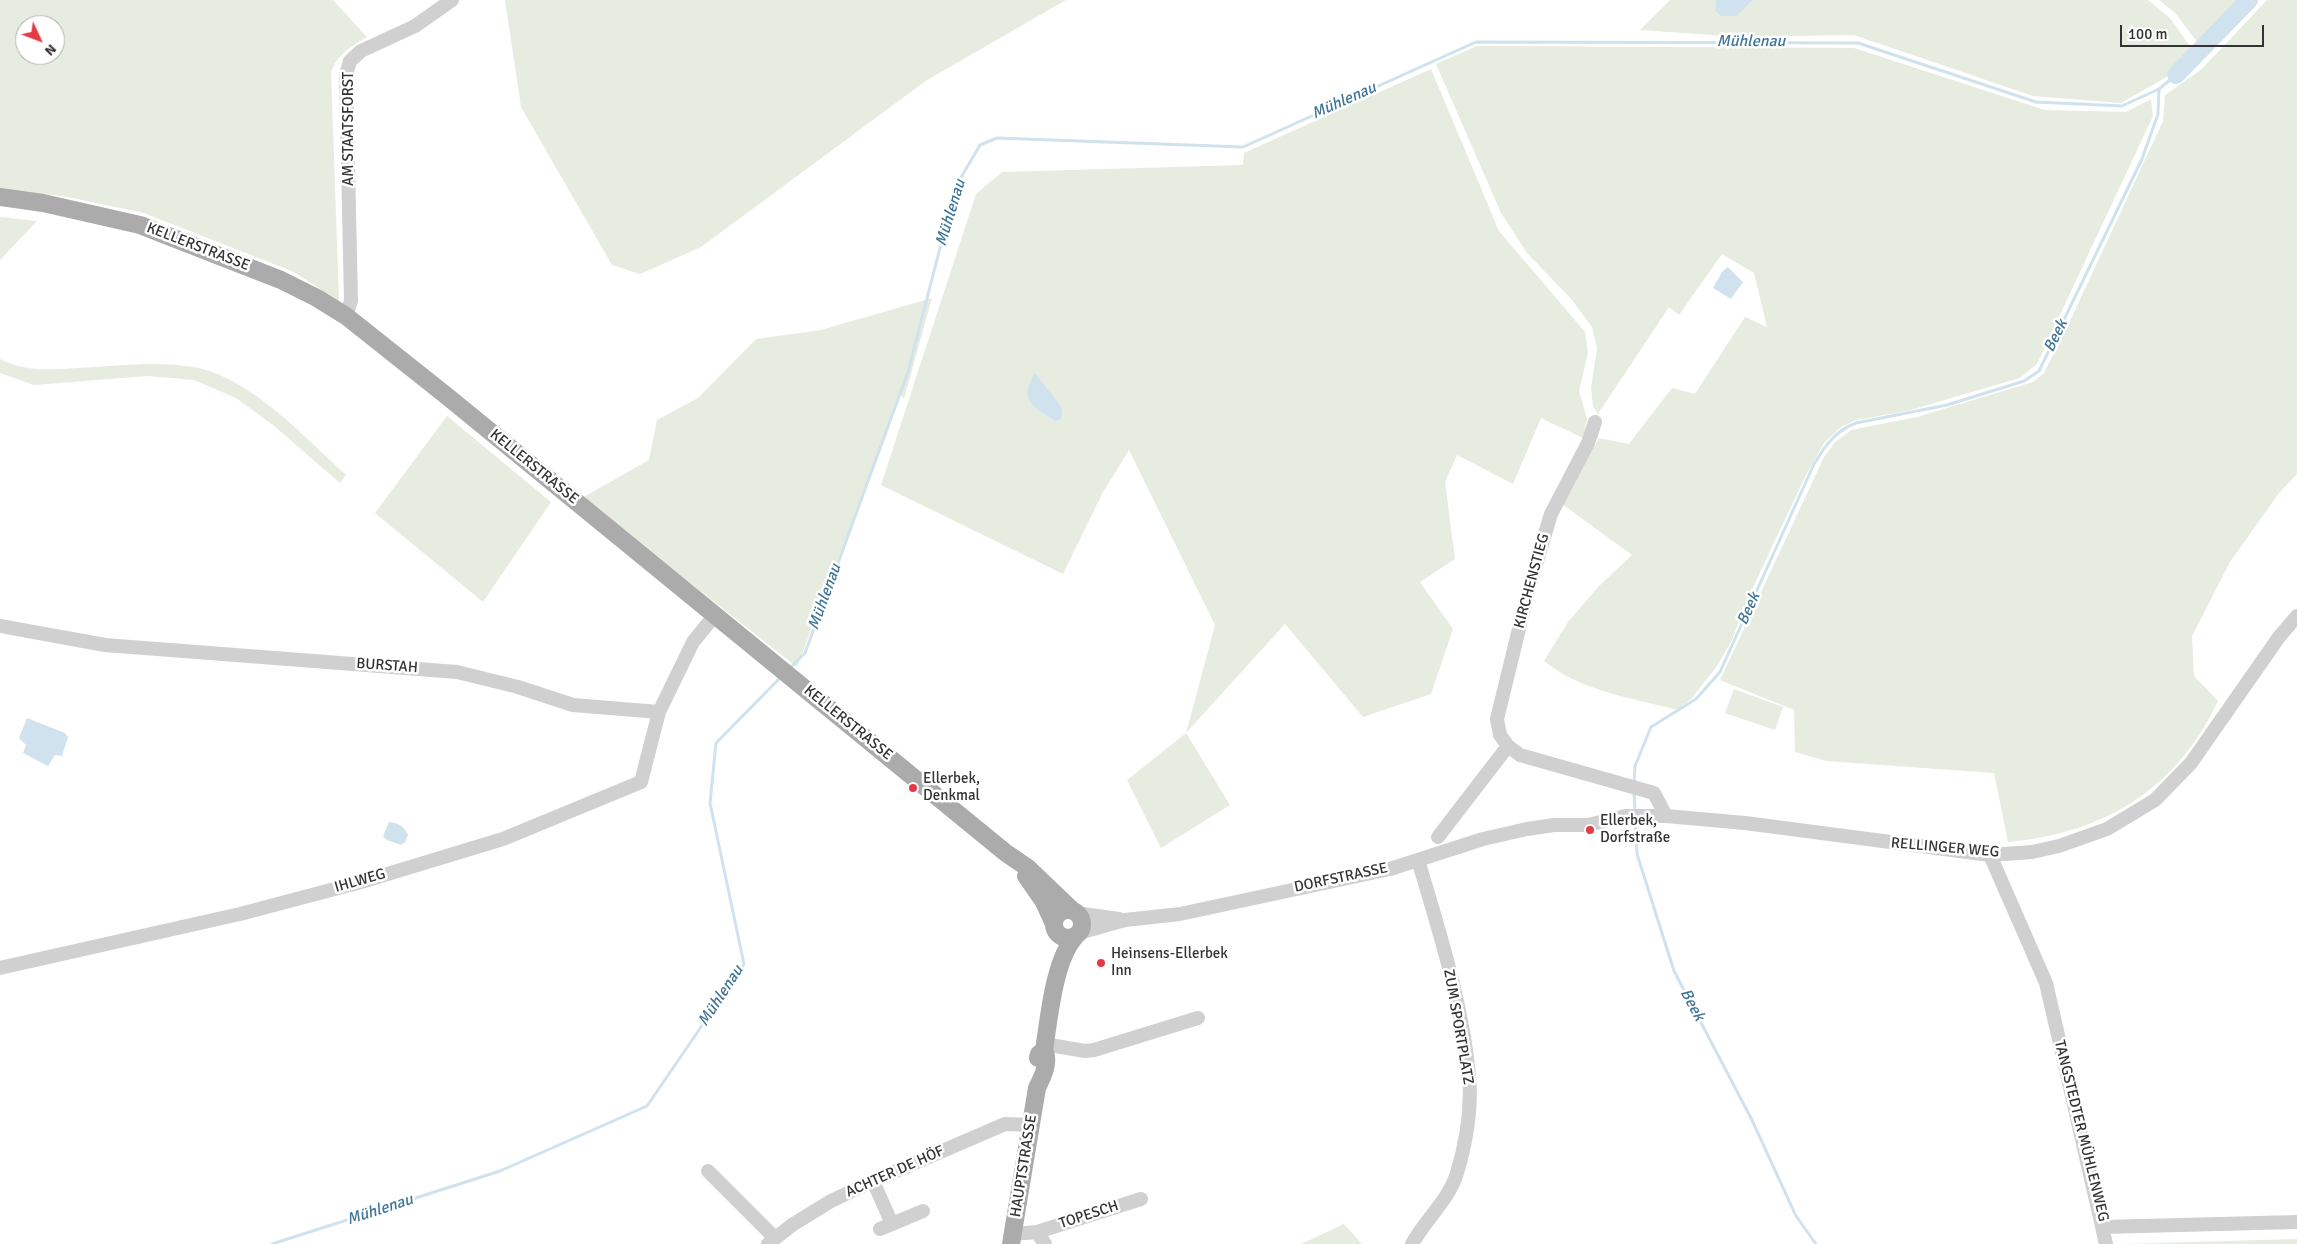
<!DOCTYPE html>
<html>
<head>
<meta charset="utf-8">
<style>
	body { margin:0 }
	#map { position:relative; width:2297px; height:1244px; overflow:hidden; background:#fff; font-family:Signika,sans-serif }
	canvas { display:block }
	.north { position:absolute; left:15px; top:15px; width:50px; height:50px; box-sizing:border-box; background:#fff; border:1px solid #adadad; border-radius:50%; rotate:133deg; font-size:14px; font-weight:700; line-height:20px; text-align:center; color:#333 }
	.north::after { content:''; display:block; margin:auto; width:18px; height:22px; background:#e63946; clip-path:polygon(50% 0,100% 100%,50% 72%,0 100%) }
	.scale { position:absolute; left:2120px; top:25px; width:144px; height:22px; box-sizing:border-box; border:2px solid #333; border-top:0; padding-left:6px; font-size:15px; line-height:18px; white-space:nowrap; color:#333; -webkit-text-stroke:4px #fff; paint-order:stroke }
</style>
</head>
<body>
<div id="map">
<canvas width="2297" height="1244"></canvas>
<div class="north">N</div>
<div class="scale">100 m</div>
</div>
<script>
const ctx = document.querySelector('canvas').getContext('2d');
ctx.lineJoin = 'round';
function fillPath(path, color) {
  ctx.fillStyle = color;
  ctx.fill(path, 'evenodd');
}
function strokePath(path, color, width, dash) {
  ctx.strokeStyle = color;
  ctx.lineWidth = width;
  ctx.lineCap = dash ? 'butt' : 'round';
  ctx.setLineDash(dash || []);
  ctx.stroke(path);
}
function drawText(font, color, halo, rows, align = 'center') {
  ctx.font = font + ' Signika,sans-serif';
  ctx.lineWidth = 5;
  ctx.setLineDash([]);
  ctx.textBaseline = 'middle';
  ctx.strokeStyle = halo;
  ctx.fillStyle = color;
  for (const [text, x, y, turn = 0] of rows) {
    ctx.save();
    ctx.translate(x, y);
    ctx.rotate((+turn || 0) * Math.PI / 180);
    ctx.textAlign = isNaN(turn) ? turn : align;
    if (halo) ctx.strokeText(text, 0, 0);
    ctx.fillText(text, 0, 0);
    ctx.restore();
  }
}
const green = new Path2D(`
	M0,0H333L367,37C351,47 338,53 331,72L339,301L294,272L144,213L63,196L0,190ZM25,25H55V55H25Z
	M505,0H1066L927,80L701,247L640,274L612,265L521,107Z
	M1670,0H1716L1715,10L1748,5L1753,0H2148L2170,18L2194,52L2172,74L2121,103L2033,96L1854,35L1741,37L1640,30Z
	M2159,0H2242L2199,44L2175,13Z
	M2267,0H2297V474L2279,493L2230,562L2192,636L2194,676L2218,701C2176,790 2104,833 2008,842L1994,773L1826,761L1795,752L1794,710L1720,680L1824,457L1835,442L1851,430L1917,417L2033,382L2044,373L2070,321L2163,121L2165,95L2202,69Z
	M1477,46L1854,48L2045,110L2126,112L2151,99L2153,116L2037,364L2020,378L1907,411L1856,420L1841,427L1824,443L1806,475L1746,602L1732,640L1717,666L1691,699L1677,710C1633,698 1580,691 1544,661L1568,622L1598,587L1632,555L1562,504L1599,438L1629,444L1672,388L1695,394L1745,317L1767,327L1754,273L1722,254L1679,315L1669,307L1598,414L1593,406L1591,388L1597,348L1592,327L1572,300L1527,253L1501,213L1436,64Z
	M1431,69L1499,231L1585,332L1588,353L1579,391L1587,419L1583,438L1541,418L1513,484L1457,455L1445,482L1455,559L1420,582L1453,629L1431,694L1363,717L1285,624L1186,733L1230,805L1161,848L1127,780L1186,733L1215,625L1129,450L1102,494L1063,574L881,485L976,194L1002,172L1243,165L1244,153Z
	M0,217L37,221L0,260Z
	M932,298L904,399L900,394L797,667L582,498L649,460L657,420L698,398L756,339L821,330Z
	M0,359C25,372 50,370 78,368C116,366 162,360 199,368C254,381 305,438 346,475L340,483L273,425L236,398L194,380L147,376L34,385L0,373Z
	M447,416L551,502L483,602L375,513Z
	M1734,689L1783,707L1775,730L1725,713Z
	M1344,1224L1362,1244H1301Z
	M2297,1239V1244H2124Z`);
const water = new Path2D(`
	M1716,0H1753L1736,16H1721L1715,10Z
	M1728,267L1743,282L1731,299L1713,288L1722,272Z
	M1035,373L1062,408L1061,419L1055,421C1033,406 1018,402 1035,373Z
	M27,718L65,733L68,737L62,756L55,755L48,766L23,753L26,745L19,738Z
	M389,822C399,823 404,826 408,835L405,842L401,845L387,840L383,836Z`);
const stream = new Path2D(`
	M789,669L805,653L908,372L956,186L980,145L997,138L1243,147L1476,42L1858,43L2036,102L2122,106L2159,89L2176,75
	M1634,784L1635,766L1651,727L1696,699L1720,672L1814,464C1825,446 1835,431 1856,423L1947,405L2024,381L2039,371L2142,159L2158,114L2159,89
	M1634,790L1635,812
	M1635,820L1637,854L1674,971L1752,1120L1796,1216L1816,1244
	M272,1244L500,1171L647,1106L744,964L710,803L716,743L781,677`);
const river = new Path2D(`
	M2176,75L2249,0`);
const minor = new Path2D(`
	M346,316L351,301L346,75L350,61L361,51L415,26L452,0
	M0,626L105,645L457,672L518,687L573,705L659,712
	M1508,746L1520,755L1654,793L1666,816
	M1438,837L1508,746L1500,735L1497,719L1529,588L1551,514L1588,443L1595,422
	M1990,855L2046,983L2106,1244
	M1076,913L1119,919
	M1079,933L1125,920L1180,914L1390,869L1483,839L1527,829L1554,825H1588L1625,816H1666L1745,823L1990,855L2032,852L2059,846L2107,829L2155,800L2191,763L2279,637L2297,616
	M0,968L240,914L361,882L503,839L641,782L659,712L693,642L715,615
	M1044,1044L1085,1051L1094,1050L1198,1018
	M708,1171L775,1238
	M873,1181L892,1224L923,1211
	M2102,1227L2297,1222
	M880,1229L892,1224
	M1037,1232L1141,1199
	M1013,1234L1037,1232L1045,1244
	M768,1244L792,1225L831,1201L873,1181L1005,1124L1031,1125
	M1412,1244C1425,1220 1449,1200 1457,1173C1466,1143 1472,1107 1469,1075C1462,1003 1439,930 1418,860`);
const major = new Path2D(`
	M0,197L43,203L140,225L281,280L317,298L346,316L448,397L1006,853L1028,868L1073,911
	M1026,876L1044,902L1054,924
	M1054 924a14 14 0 1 1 28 0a14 14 0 1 1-28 0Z
	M1038,1058L1039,1054L1044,1050C1049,1019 1054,960 1075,937
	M1011,1244L1037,1088C1043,1076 1050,1062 1044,1050`);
const markers = [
	[913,788,5,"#e63946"],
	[1590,830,5,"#e63946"],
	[1101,963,5,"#e63946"]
];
const streetNames = [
	["AM STAATSFORST",349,129,-90],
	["KELLERSTRASSE",198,247,21],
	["KELLERSTRASSE",534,467,39],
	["KIRCHENSTIEG",1532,581,-75],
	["BURSTAH",387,666,4],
	["KELLERSTRASSE",848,723,39],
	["RELLINGER WEG",1945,848,5],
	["DORFSTRASSE",1341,878,-12],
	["IHLWEG",360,881,-16],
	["ZUM SPORTPLATZ",1458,1027,80],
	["TANGSTEDTER MÜHLENWEG",2081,1131,76],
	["HAUPTSTRASSE",1024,1166,-81],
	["ACHTER DE HÖF",895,1172,-24],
	["TOPESCH",1089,1215,-18]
];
const poiNames = [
	["Ellerbek,",923,779],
	["Denkmal",923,796],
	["Ellerbek,",1600,821],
	["Dorfstraße",1600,838],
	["Heinsens-Ellerbek",1111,954],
	["Inn",1111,971]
];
const waterNames = [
	["Mühlenau",1751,42],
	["Mühlenau",1344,101,-24],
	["Mühlenau",951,213,-73],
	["Beek",2056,336,-64],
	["Mühlenau",825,597,-70],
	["Beek",1749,609,-66],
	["Mühlenau",721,996,-57],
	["Beek",1692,1005,62],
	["Mühlenau",380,1210,-18]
];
fillPath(green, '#e6ecdf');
fillPath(water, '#cfe2ee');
strokePath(stream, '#cfe2ee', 3);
strokePath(river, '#cfe2ee', 18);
strokePath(minor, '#d0d0d0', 14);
strokePath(major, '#ababab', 18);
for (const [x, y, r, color] of markers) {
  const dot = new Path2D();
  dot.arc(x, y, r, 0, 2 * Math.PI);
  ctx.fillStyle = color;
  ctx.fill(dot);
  strokePath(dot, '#fff', 2);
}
drawText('15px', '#333', '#fff', streetNames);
drawText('15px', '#333', '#fff', poiNames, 'left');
drawText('italic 16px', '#3f7597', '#fff', waterNames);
</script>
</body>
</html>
